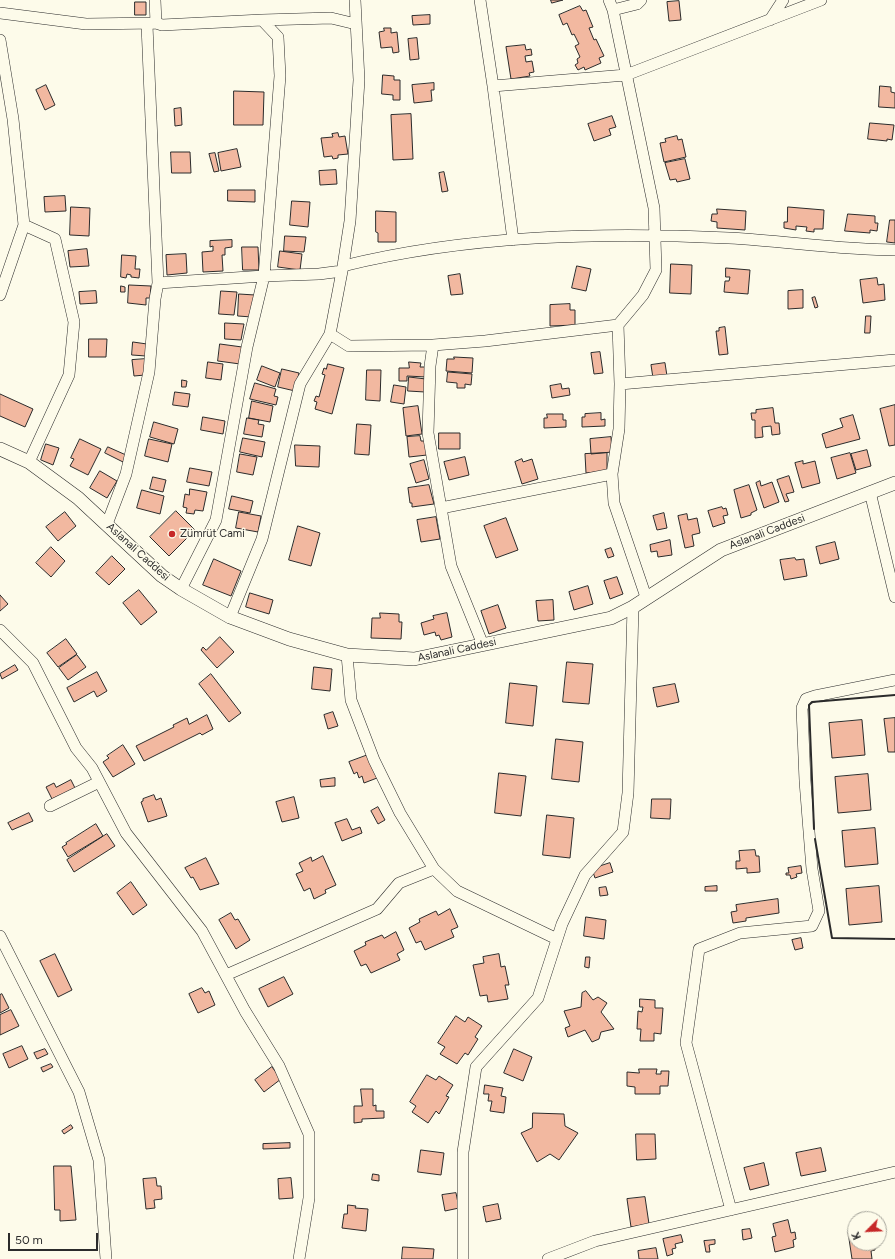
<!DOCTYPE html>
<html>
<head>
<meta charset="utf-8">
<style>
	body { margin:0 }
	#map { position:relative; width:895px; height:1259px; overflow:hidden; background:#fdfbea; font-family:Figtree,sans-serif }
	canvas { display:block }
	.north { position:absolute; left:847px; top:1211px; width:40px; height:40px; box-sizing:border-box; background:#fdfbea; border:1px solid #a9a89e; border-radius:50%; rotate:246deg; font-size:11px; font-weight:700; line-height:16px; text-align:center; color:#2b2b2b }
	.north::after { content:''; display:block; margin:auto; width:14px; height:18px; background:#c62828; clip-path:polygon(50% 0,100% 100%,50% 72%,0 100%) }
	.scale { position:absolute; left:8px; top:1233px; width:90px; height:18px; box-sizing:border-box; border:2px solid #2b2b2b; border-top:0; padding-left:5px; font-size:12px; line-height:14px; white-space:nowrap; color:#2b2b2b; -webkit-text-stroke:3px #fdfbea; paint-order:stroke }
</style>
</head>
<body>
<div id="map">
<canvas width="895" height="1259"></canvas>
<div class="north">K</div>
<div class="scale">50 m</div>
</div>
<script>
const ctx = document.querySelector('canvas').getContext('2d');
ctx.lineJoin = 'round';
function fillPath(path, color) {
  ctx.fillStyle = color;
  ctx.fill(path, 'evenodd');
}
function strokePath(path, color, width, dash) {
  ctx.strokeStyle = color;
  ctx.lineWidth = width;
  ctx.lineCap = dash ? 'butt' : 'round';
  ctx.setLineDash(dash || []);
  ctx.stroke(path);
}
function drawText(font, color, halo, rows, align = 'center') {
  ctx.font = font + ' Figtree,sans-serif';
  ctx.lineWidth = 3;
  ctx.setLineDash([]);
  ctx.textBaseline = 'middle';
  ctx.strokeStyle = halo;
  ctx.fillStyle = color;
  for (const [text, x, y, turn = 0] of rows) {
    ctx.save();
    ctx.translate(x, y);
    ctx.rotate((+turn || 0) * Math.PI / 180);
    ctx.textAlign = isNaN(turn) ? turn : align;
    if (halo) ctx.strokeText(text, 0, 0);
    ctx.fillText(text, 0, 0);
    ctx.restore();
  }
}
const building = new Path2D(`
	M551,0H563L552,3Z
	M679,1L681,20L669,21L667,2Z
	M135,2H146V15H135Z
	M580,6L583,11L586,10L593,27L589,28L594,40L596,39L604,56L599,58L601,63L585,70L584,67L578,70L575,65L578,63L577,59L580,57L575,46L579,44L574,34L572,35L567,23L563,25L559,15Z
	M430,15V24L413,25L412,16Z
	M384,28H391V33L397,32L399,52L393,53L392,47L381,48L379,32L384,31Z
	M417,38L419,59L410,60L408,39Z
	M525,45L526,50L531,49L532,55L525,56L526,62L532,61L534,72L529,73L530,76L511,79L506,47Z
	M383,75L394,76V80H400V100H393V95L382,94Z
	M434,83V90H431L432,101L414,103L412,85Z
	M46,85L55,105L45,110L36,90Z
	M880,86L891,87V92L895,93V108L879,107Z
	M234,91L264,92L263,125H234Z
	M181,108L182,125L175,126L174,109Z
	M411,114L413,159L393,160L391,115Z
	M612,116L616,127L609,129L611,135L594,141L588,124Z
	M870,123L894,125L892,140L887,139V141L868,139Z
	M338,133L339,137L345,136L348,154L338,155V158L333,159L332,156L324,157L321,138L333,137L332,134Z
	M677,136L678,140L682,139L686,157L664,162L660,143L666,142L665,139Z
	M237,149L241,167L221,171L218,153Z
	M171,152H190L191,173H172Z
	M215,153L219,171L214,172L209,154Z
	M685,159L690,179L677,182L676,179L670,180L665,163Z
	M336,170L337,184L320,185L319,171Z
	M444,172L448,191L442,192L439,173Z
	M228,190H255V202L228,201Z
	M65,196L66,211L45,212L44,197Z
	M292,201L310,202L308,227L290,225Z
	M71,207L90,208L89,236L70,235Z
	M788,207L824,210L823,229H814V232L806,231L807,227L796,226V230L784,228V222H787Z
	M717,209L746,211L745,230L717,228V222L711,221L712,214H717Z
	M376,211L396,212V242H378V233L376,232Z
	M848,214L875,216V223H878L877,231L870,230V233L845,231Z
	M890,220H895V243L887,242Z
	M285,236L306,237L304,252L284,251Z
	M232,240V247L225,248V255H222L223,271L203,272L202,252L213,251V246L210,247V241Z
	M242,247H258L259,270H243Z
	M87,249L89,266L70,267L68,251Z
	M280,251L302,254L300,270L278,267Z
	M186,254L187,273L167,275L166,255Z
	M122,255L136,256L135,269H140L139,278L131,277V275L127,274L126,278L121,277Z
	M671,264L692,265L691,294L670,293Z
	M577,266L591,269L586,291L572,288Z
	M726,268L750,270L748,294L724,292L725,281H729L730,277H726Z
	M460,274L463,294L451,295L448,276Z
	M877,278L878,285L884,284L885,300L863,303L860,280Z
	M129,285L151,286L150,298H146V305L128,303Z
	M121,286L125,287V292H121Z
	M803,290V308L788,309V291Z
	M96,291L97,303L80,304L79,292Z
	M221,291L237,292L234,315L219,314Z
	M239,294L255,295L252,317L238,316Z
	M815,297L818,307L815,308L812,298Z
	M570,304V310H575V325L550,326V305Z
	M866,316H871L870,333H865Z
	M225,323L244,324L241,340L225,339Z
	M725,327L728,354L719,355L716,331H719V328Z
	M89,339H107L106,357H89Z
	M133,342L147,344L146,356L132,355Z
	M220,344L242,347L240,364L218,361Z
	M600,352L603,373L594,374L591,353Z
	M454,357L473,358L472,373L446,371L447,359H454Z
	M146,359L145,375L134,376L132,360Z
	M208,362L223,364L221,380L206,378Z
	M409,362L421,363L420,367H426V377L407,376V381H399V368H409Z
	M665,363L667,376L653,378L651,365Z
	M328,364L344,368L332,414L315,409L317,402L314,401L316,396L319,397L325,375L322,374L324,368L326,369Z
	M262,366L280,373L275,387L257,380Z
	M282,369L299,373L295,391L278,387Z
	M367,370H381L380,401L366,400Z
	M448,372L472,374L471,385L465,384V388H457V383L447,382Z
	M409,377L426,379L425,392L408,391Z
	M182,380L187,381L186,387H182Z
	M255,383L276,389L274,396L278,397L276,405L250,399Z
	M561,384L562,389L569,388L570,395L552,398L550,386Z
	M394,385L406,387L404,404L391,402Z
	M175,392L190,394L188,407L173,405Z
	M0,394L33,409L25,427L0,416Z
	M252,401L273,406L270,422L249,418Z
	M895,405V445L889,446L880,409Z
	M418,406L422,434L406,436L403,408Z
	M773,408L775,423H779L780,434L772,435L771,426L762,427L763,437L755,438V420H752L751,413H756V410Z
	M601,413V420L605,419V426L582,427V417H585V414Z
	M547,414H563V420H566V427L544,428V418H547Z
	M853,415L860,439L826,448L822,434L843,427L840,419Z
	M203,417L225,421L223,434L201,430Z
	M247,418L259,420L258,424L264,425L262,437L244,434Z
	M154,422L178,429L174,444L150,437Z
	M357,424L371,425L369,455L355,454Z
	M439,433H460V449H439Z
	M420,436L421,441H426L427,455L409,457L407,437Z
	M611,437L612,452L591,454L590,439Z
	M243,438L265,442L262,457L240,452Z
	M80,439L101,449L88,475L70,466L74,459L71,458Z
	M149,439L172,444L168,462L145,456Z
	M46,444L59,448L53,465L41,460Z
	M295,445L320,446L319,467L296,466Z
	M108,447L126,455L123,462L105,453Z
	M867,450L871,466L856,470L851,454Z
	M607,453V471L586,473L585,454Z
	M850,453L856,473L837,479L831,458Z
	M240,454L257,457L253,475L237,472Z
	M465,457L469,475L449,480L444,462Z
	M522,459L523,462L532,459L538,479L522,484L515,462Z
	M424,460L429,479L416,483L410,464Z
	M803,461V464L815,461L820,483L802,488L795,463Z
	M190,468L212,472L209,486L187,482Z
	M100,471L117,481L107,498L90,488Z
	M789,476L794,492L786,494L789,501L785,502L777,480Z
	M153,477L166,480L163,492L150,489Z
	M760,481L761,486L772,482L779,502L764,508L756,483Z
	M429,485L434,504L412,507V503H410L408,488Z
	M749,485L757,510L751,513V515L741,518L734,490Z
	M190,489L207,492L203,511L195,510L194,514L186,513L187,508L183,507L185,494L189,495Z
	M142,490L164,496L160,514L137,508Z
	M232,496L253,501L250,513L229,509Z
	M722,507L723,509L726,508L728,515L723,516L725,523L713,527L708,511Z
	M176,511L195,530L169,556L150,537Z
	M65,512L76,526L58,541L46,527Z
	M239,512L261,516L258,532L236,528Z
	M664,513L667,528L657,530L653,516Z
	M687,514L688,520L697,518L700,533L692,535L694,546L685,548L678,516Z
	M436,517L440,539L421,542L417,520Z
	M506,518L518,550L496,558L484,526Z
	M298,526L320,533L311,566L289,560Z
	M670,540L672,555L658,557L657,551L651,552L650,545Z
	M835,542L839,559L820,564L816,547Z
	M51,547L65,561L51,577L36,563Z
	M611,548L614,556L608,558L605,550Z
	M112,556L125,569L109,585L96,573Z
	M795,558L796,560L804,559L807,576L784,580L780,560Z
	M214,559L241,571L231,596L203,585Z
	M617,577L623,594L610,599L604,581Z
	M588,586L593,604L574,610L569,592Z
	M139,590L157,612L141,625L123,603Z
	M250,593L273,600L269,614L246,607Z
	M0,595L8,604L0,611Z
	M553,600L554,620L538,621L536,601Z
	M498,605L506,628L489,634L481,611Z
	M380,613L399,614V622H402L401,639L371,638L372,618H380Z
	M447,613L452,637L441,640L439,635L436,636L435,632L424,635L421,623L434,619L433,616Z
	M220,637L234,652L217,668L201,650L203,647L206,650Z
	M66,639L77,654L58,667L47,653Z
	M77,655L86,667L68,680L59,668Z
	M567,662L593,664L589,704L563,702Z
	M15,665L18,670L2,679L0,674Z
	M314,667L332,669L330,691L312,689Z
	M97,672L107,691L97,697L94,691L74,702L67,688Z
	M211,674L241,713L229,722L199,684Z
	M510,683L537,686L533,726L506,723Z
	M675,684L679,702L657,707L653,688Z
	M333,712L338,726L328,729L324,715Z
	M207,715L213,729L202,735L200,733L144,761L136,746L174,727L173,725L187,718L189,724Z
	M895,718V752H888L884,719Z
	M862,720L865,755L832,758L829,723Z
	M556,739L583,742L579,782L552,779Z
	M123,745L135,764L113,777L103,762L109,758L107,756Z
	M368,755L377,778L364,783L362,776L359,778L357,772L354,774L349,762Z
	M499,773L526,776L521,816L495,813Z
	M868,774L871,810L838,813L835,777Z
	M335,778V786L321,787L320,780Z
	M71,780L75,788L52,799L46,787L54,783L56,787Z
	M154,795L156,800L161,798L167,816L148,822L141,802L143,801V799Z
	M294,797L299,818L282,822L276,802Z
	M652,799H671L670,819L651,818Z
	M378,807L385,820L378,824L371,811Z
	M29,813L33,821L12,830L8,823Z
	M547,815L574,818L570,858L543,855Z
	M347,819L352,830L360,827L362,833L342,841L335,823Z
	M96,824L103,836L68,857L62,847L67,844L66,843Z
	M875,828L878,864L845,867L842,831Z
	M107,834L115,846L74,872L67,860Z
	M755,850L756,856H759L760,872L747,873V868L736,869V861H740L739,851Z
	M323,856L336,885L325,890L326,893L314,899L310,888L304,891L296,874L303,871L299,863L311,857L312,861Z
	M206,858L219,884L200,890L193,877L191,878L185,868Z
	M610,863L613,872L595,878L592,869Z
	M801,866L802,873L796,874L797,877L791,879L790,875H786V873H789L788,868Z
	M131,882L147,905L133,915L117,893Z
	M717,886V891H705V887Z
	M879,886L882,922L849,925L846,889Z
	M606,887L608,895L600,896L599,888Z
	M778,899L779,913L746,918V921L733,923L731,912L737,911L736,905Z
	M450,909L458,927L451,930L454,937L425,950L421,941L416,943L409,928L420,922L419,919L436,911L438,915Z
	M231,913L235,920L238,919L250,940L236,949L219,920Z
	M586,917L606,920L604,939L584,936Z
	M396,932L404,950L397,954L400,960L371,973L366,964L361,966L354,951L366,945L365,942L382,935L384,938Z
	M801,938L803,948L795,950L792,940Z
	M55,954L72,990L58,997L40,961Z
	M499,954L501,967L505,966L509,985H505L508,999L488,1002L487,995L480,996L473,965L484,963L483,957Z
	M586,957H590L589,968L585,967Z
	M284,977L293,994L268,1007L259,989Z
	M202,988L205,993L209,991L215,1005L198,1013L189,994Z
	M586,991L593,1000L598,997L607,1003L601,1012L614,1029L601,1032L599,1039L592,1042L585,1030L568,1037L565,1028L570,1026L564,1011L581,1007L582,993Z
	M2,994L9,1008L0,1013V995Z
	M640,999L655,1000V1008H663L661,1034L654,1033V1041H640L641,1029H637L638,1011L642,1012L643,1007H640Z
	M11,1010L19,1026L0,1035V1015Z
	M456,1016L465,1022L468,1017L482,1026L475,1037L478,1039L468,1055L465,1053L457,1064L440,1054L445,1047L438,1043Z
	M22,1046L28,1059L9,1068L3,1054Z
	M45,1049L48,1054L37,1059L34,1053Z
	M514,1049L532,1057L523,1081L504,1073Z
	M51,1064L53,1067L43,1072L41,1068Z
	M272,1067L281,1079L264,1092L255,1080Z
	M639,1069H657L656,1074H661V1071H669L668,1086H660V1094H635V1087L627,1086V1072L639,1073Z
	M427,1075L436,1080L439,1076L453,1085L446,1096L449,1097L439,1114L436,1111L428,1123L412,1112L416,1106L410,1102Z
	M485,1085L503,1088L501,1096L506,1097L504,1113L490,1111L492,1101H488L489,1094H484Z
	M361,1089H373V1106L376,1105V1111H384V1118L362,1119V1122L354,1123V1106H362Z
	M533,1113L564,1114L565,1126L578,1133L559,1160L550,1154L537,1162L521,1133L532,1128Z
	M71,1125L73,1128L64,1134L62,1131Z
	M636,1134H655L656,1159L637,1160Z
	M290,1143V1148L263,1149V1144Z
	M821,1148L826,1171L801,1176L796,1153Z
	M421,1150L444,1153L441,1175L418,1172Z
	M764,1163L769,1185L750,1190L744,1168Z
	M54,1166H71L76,1220L60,1221V1210H55Z
	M373,1174L379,1175V1181L372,1180Z
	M156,1178L157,1186H161L162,1199L154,1200L155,1208L146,1209L143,1179Z
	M291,1178L293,1198L279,1199L278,1179Z
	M456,1193L459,1208L445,1211L442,1195Z
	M645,1197L649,1224L631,1227L627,1199Z
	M498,1204L501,1219L486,1222L483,1207Z
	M348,1205L356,1206L355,1208L368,1209L366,1231L342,1228L344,1214H347Z
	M788,1220L791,1233L795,1232L796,1239L793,1240L794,1247L775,1252L772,1237L776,1236L773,1224Z
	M750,1229L752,1238L743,1240L742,1230Z
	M855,1231V1243H874L875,1250L871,1251L872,1259H852L848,1232Z
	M681,1235L683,1242L675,1244L676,1248L672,1249L673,1254L667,1256L663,1239Z
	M715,1240V1244L709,1245L710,1252H706L704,1241Z
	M403,1247L434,1249L433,1259H402Z
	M656,1248L658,1259H639L638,1251Z`);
const minor = new Path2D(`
	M155,0L156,23
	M480,0L493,86
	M609,0L613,10L654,208L656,270L643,295L618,325L620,384L619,429L612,474L614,503L646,597
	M613,10L637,4L641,0
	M0,13L86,24L156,23L162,25L262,20L278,37L280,76L264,276L158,283L155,299L149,372L126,474L107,524
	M262,20L331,18L356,24
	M770,20L783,0
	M147,25L158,283
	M0,40L13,119L24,225L0,295
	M24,225L55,239L74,322L69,375L29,462
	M513,240L493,86L626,75L821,0
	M343,266L350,221L359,80L355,0
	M433,345L349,346L330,334L343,266C468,235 601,232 729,238C785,241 840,250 895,250
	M620,384L895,360
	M870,492L895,597
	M441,508L428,433L430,366L433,345L485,341L618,325
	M181,589L216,520L247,347L264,276L319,274L342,271
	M230,617L262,539L300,384L330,334
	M0,630L33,663L76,748L92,768L126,833L202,931L245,1011L279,1066L309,1134V1198L299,1259
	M483,645L451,566L441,508L612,474
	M347,655L351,700L374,760L400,813L434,869L457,891L557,939
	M50,806L99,782
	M0,936L79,1092L99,1160L106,1259
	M226,975L377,909L399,883L434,869
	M731,1210L686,1043L699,949L740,933L812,926L819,911L812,869L805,781L802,708L806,699L815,696L895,680
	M463,1259V1152L476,1067L538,998L562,924L585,875L623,832L628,793L633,607
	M548,1259L595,1241L895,1172`);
const tertiary = new Path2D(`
	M0,449L29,462L78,498L162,576L181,589L230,617L289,639L347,655L414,659L611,618L633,607L721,550L895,483`);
const wall = new Path2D(`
	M814,829L809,705L812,702L895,695
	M815,839L832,938L895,939`);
const markers = [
	[172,534,4,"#c62828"]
];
const streetNames = [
	["Aslanali Caddesi",767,532,-21],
	["Aslanali Caddesi",138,552,42],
	["Aslanali Caddesi",457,650,-12]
];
const poiNames = [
	["Zümrüt Cami",180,534]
];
fillPath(building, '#f2b8a0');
strokePath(building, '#2b2b2b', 1);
strokePath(minor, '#2b2b2b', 12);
strokePath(tertiary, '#2b2b2b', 14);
strokePath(minor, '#fdfbea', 11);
strokePath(tertiary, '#fdfbea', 13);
strokePath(wall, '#2b2b2b', 2);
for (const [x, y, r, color] of markers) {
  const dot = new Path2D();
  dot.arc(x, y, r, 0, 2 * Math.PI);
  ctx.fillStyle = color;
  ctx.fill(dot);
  strokePath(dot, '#fdfbea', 1.5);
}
drawText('11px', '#2b2b2b', '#fdfbea', streetNames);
drawText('11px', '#2b2b2b', '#fdfbea', poiNames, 'left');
</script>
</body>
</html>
